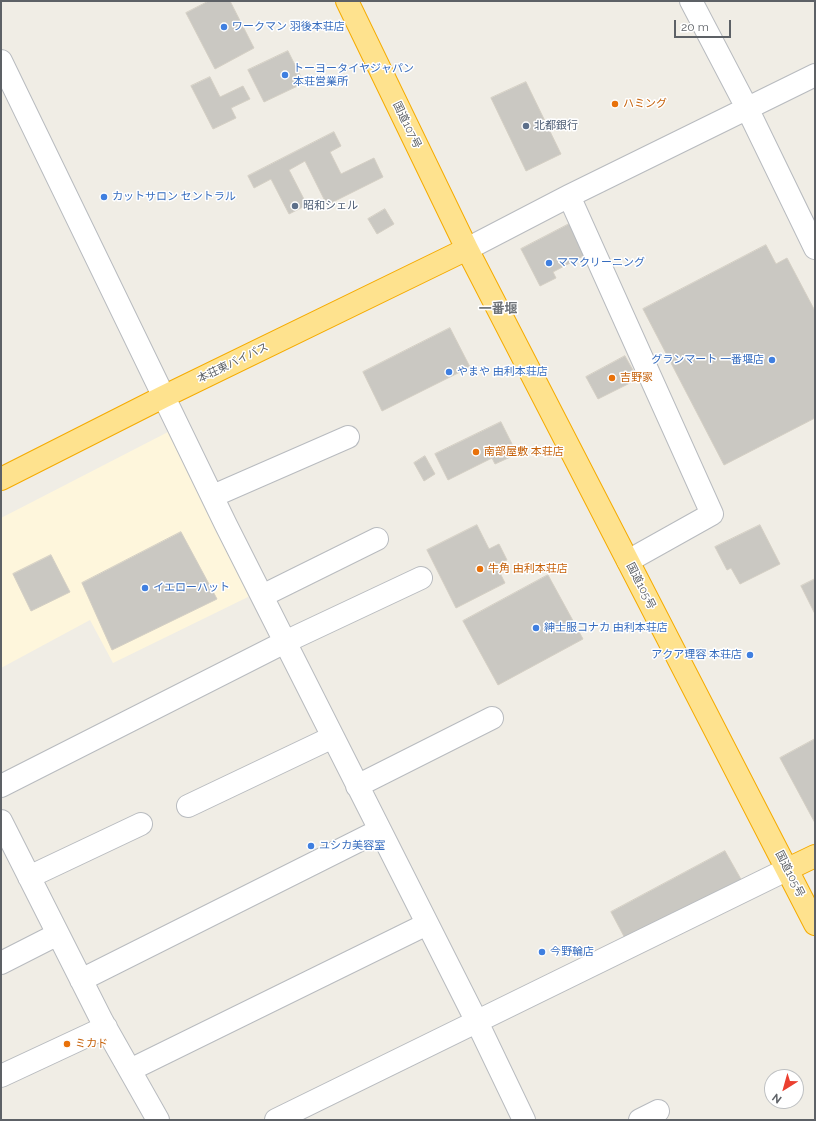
<!DOCTYPE html>
<html>
<head>
<meta charset="utf-8">
<style>
	body { margin:0 }
	#map { position:relative; width:816px; height:1121px; overflow:hidden; background:#f0ede5; font-family:Raleway,sans-serif }
	canvas { display:block }
	.frame { position:absolute; inset:0; border:2px solid #5d6166; pointer-events:none }
	.north { position:absolute; left:764px; top:1069px; width:40px; height:40px; box-sizing:border-box; background:#fff; border:1px solid #bec0c2; border-radius:50%; rotate:217deg; font-size:11px; font-weight:700; line-height:16px; text-align:center; color:#5d6166 }
	.north::after { content:''; display:block; margin:auto; width:14px; height:18px; background:#eb4030; clip-path:polygon(50% 0,100% 100%,50% 72%,0 100%) }
	.scale { position:absolute; left:674px; top:20px; width:57px; height:18px; box-sizing:border-box; border:2px solid #5d6166; border-top:0; padding-left:5px; font-size:12px; line-height:14px; white-space:nowrap; color:#5d6166; -webkit-text-stroke:3px #fff; paint-order:stroke }
</style>
</head>
<body>
<div id="map">
<canvas width="816" height="1121"></canvas>
<div class="frame"></div>
<div class="north">N</div>
<div class="scale">20 m</div>
</div>
<script>
const ctx = document.querySelector('canvas').getContext('2d');
ctx.lineJoin = 'round';
function fillPath(path, color) {
  ctx.fillStyle = color;
  ctx.fill(path, 'evenodd');
}
function strokePath(path, color, width, dash) {
  ctx.strokeStyle = color;
  ctx.lineWidth = width;
  ctx.lineCap = dash ? 'butt' : 'round';
  ctx.setLineDash(dash || []);
  ctx.stroke(path);
}
function drawText(font, color, halo, rows, align = 'center') {
  ctx.font = font + ' Raleway,"Noto Sans JP",sans-serif';
  ctx.lineWidth = 3;
  ctx.setLineDash([]);
  ctx.textBaseline = 'middle';
  ctx.strokeStyle = halo;
  ctx.fillStyle = color;
  for (const [text, x, y, turn = 0] of rows) {
    ctx.save();
    ctx.translate(x, y);
    ctx.rotate((+turn || 0) * Math.PI / 180);
    ctx.textAlign = isNaN(turn) ? turn : align;
    if (halo) ctx.strokeText(text, 0, 0);
    ctx.fillText(text, 0, 0);
    ctx.restore();
  }
}
const commercial = new Path2D(`
	M168,432L250,596L113,663L90,620L1,668V518Z`);
const building = new Path2D(`
	M209,1H230L254,48L215,69L186,13Z
	M288,51L304,83L264,102L248,70Z
	M210,77L220,97L243,86L250,99L231,108L236,118L213,129L191,86Z
	M526,82L561,154L526,171L491,98Z
	M334,132L341,146L330,152L341,174L374,158L383,177L327,205L305,161L289,170L307,205L289,214L271,179L254,188L248,176Z
	M385,209L394,224L377,234L368,219Z
	M571,223L587,254L553,272L556,278L540,286L521,249Z
	M766,245L776,264L787,258L815,311V418L724,465L643,309Z
	M450,328L470,367L382,411L363,372Z
	M625,356L638,379L598,399L586,377Z
	M501,422L517,454L495,464L492,458L448,480L435,454Z
	M425,456L435,474L424,481L414,463Z
	M477,525L489,549L499,544L507,560L496,565L505,583L456,608L427,550Z
	M760,525L780,564L740,584L731,568L727,570L715,547Z
	M181,532L217,599L112,650L82,583Z
	M51,555L70,592L31,611L13,574Z
	M548,575L583,639L498,685L463,621Z
	M815,579V614L801,586Z
	M815,739V823L780,758Z
	M725,851L742,881L627,942L611,912Z`);
const minor = new Path2D(`
	M691,1L747,108L815,248
	M1,61L226,525L477,1022L524,1120
	M569,196L712,514L628,561
	M467,249L569,196L815,75
	M213,496L348,437
	M262,596L377,539
	M1,786L285,642L421,578
	M357,786L492,718
	M188,806L333,737
	M1,821L102,1021L158,1120
	M29,877L141,824
	M1,963L58,934
	M81,980L380,830
	M130,1070L427,924
	M1,1076L106,1027
	M276,1120L788,869
	M640,1120L658,1111`);
const highway = new Path2D(`
	M347,1L467,249L815,924
	M1,479L163,397L467,249
	M788,869L815,856`);
const markers = [
	[224,27,4,"#3f7fe0"],
	[285,75,4,"#3f7fe0"],
	[615,104,4,"#e8710a"],
	[526,126,4,"#5c6f8a"],
	[104,197,4,"#3f7fe0"],
	[295,206,4,"#5c6f8a"],
	[549,263,4,"#3f7fe0"],
	[772,360,4,"#3f7fe0"],
	[449,372,4,"#3f7fe0"],
	[612,378,4,"#e8710a"],
	[476,452,4,"#e8710a"],
	[480,569,4,"#e8710a"],
	[145,588,4,"#3f7fe0"],
	[536,628,4,"#3f7fe0"],
	[750,655,4,"#3f7fe0"],
	[311,846,4,"#3f7fe0"],
	[542,952,4,"#3f7fe0"],
	[67,1044,4,"#e8710a"]
];
const shopNames = [
	["ワークマン 羽後本荘店",232,27],
	["トーヨータイヤジャパン",293,69],
	["本荘営業所",293,82],
	["カットサロン セントラル",112,197],
	["ママクリーニング",557,263],
	["グランマート 一番堰店",764,360,"right"],
	["やまや 由利本荘店",457,372],
	["イエローハット",153,588],
	["紳士服コナカ 由利本荘店",544,628],
	["アクア理容 本荘店",742,655,"right"],
	["ユシカ美容室",319,846],
	["今野輪店",550,952]
];
const foodNames = [
	["ハミング",623,104],
	["吉野家",620,378],
	["南部屋敷 本荘店",484,452],
	["牛角 由利本荘店",488,569],
	["ミカド",75,1044]
];
const streetNames = [
	["国道107号",407,125,64],
	["本荘東バイパス",233,363,-26],
	["国道105号",641,586,63],
	["国道105号",790,874,63]
];
const serviceNames = [
	["北都銀行",534,126],
	["昭和シェル",303,206]
];
const quarterNames = [
	["一番堰",498,309]
];
fillPath(commercial, '#fef6dc');
fillPath(building, '#cac8c2');
strokePath(building, '#d4cfc4', 1);
strokePath(minor, '#b8bbbf', 24);
strokePath(highway, '#f5ab00', 24);
strokePath(minor, '#fff', 22);
strokePath(highway, '#fee28e', 22);
for (const [x, y, r, color] of markers) {
  const dot = new Path2D();
  dot.arc(x, y, r, 0, 2 * Math.PI);
  ctx.fillStyle = color;
  ctx.fill(dot);
  strokePath(dot, '#fff', 1.5);
}
drawText('11px', '#366cbe', '#fff', shopNames, 'left');
drawText('11px', '#c56008', '#fff', foodNames, 'left');
drawText('11px', '#5d6166', '#fff', streetNames);
drawText('11px', '#4e5e75', '#fff', serviceNames, 'left');
drawText('bold 13px', '#6e7378', '#fff', quarterNames);
</script>
</body>
</html>
